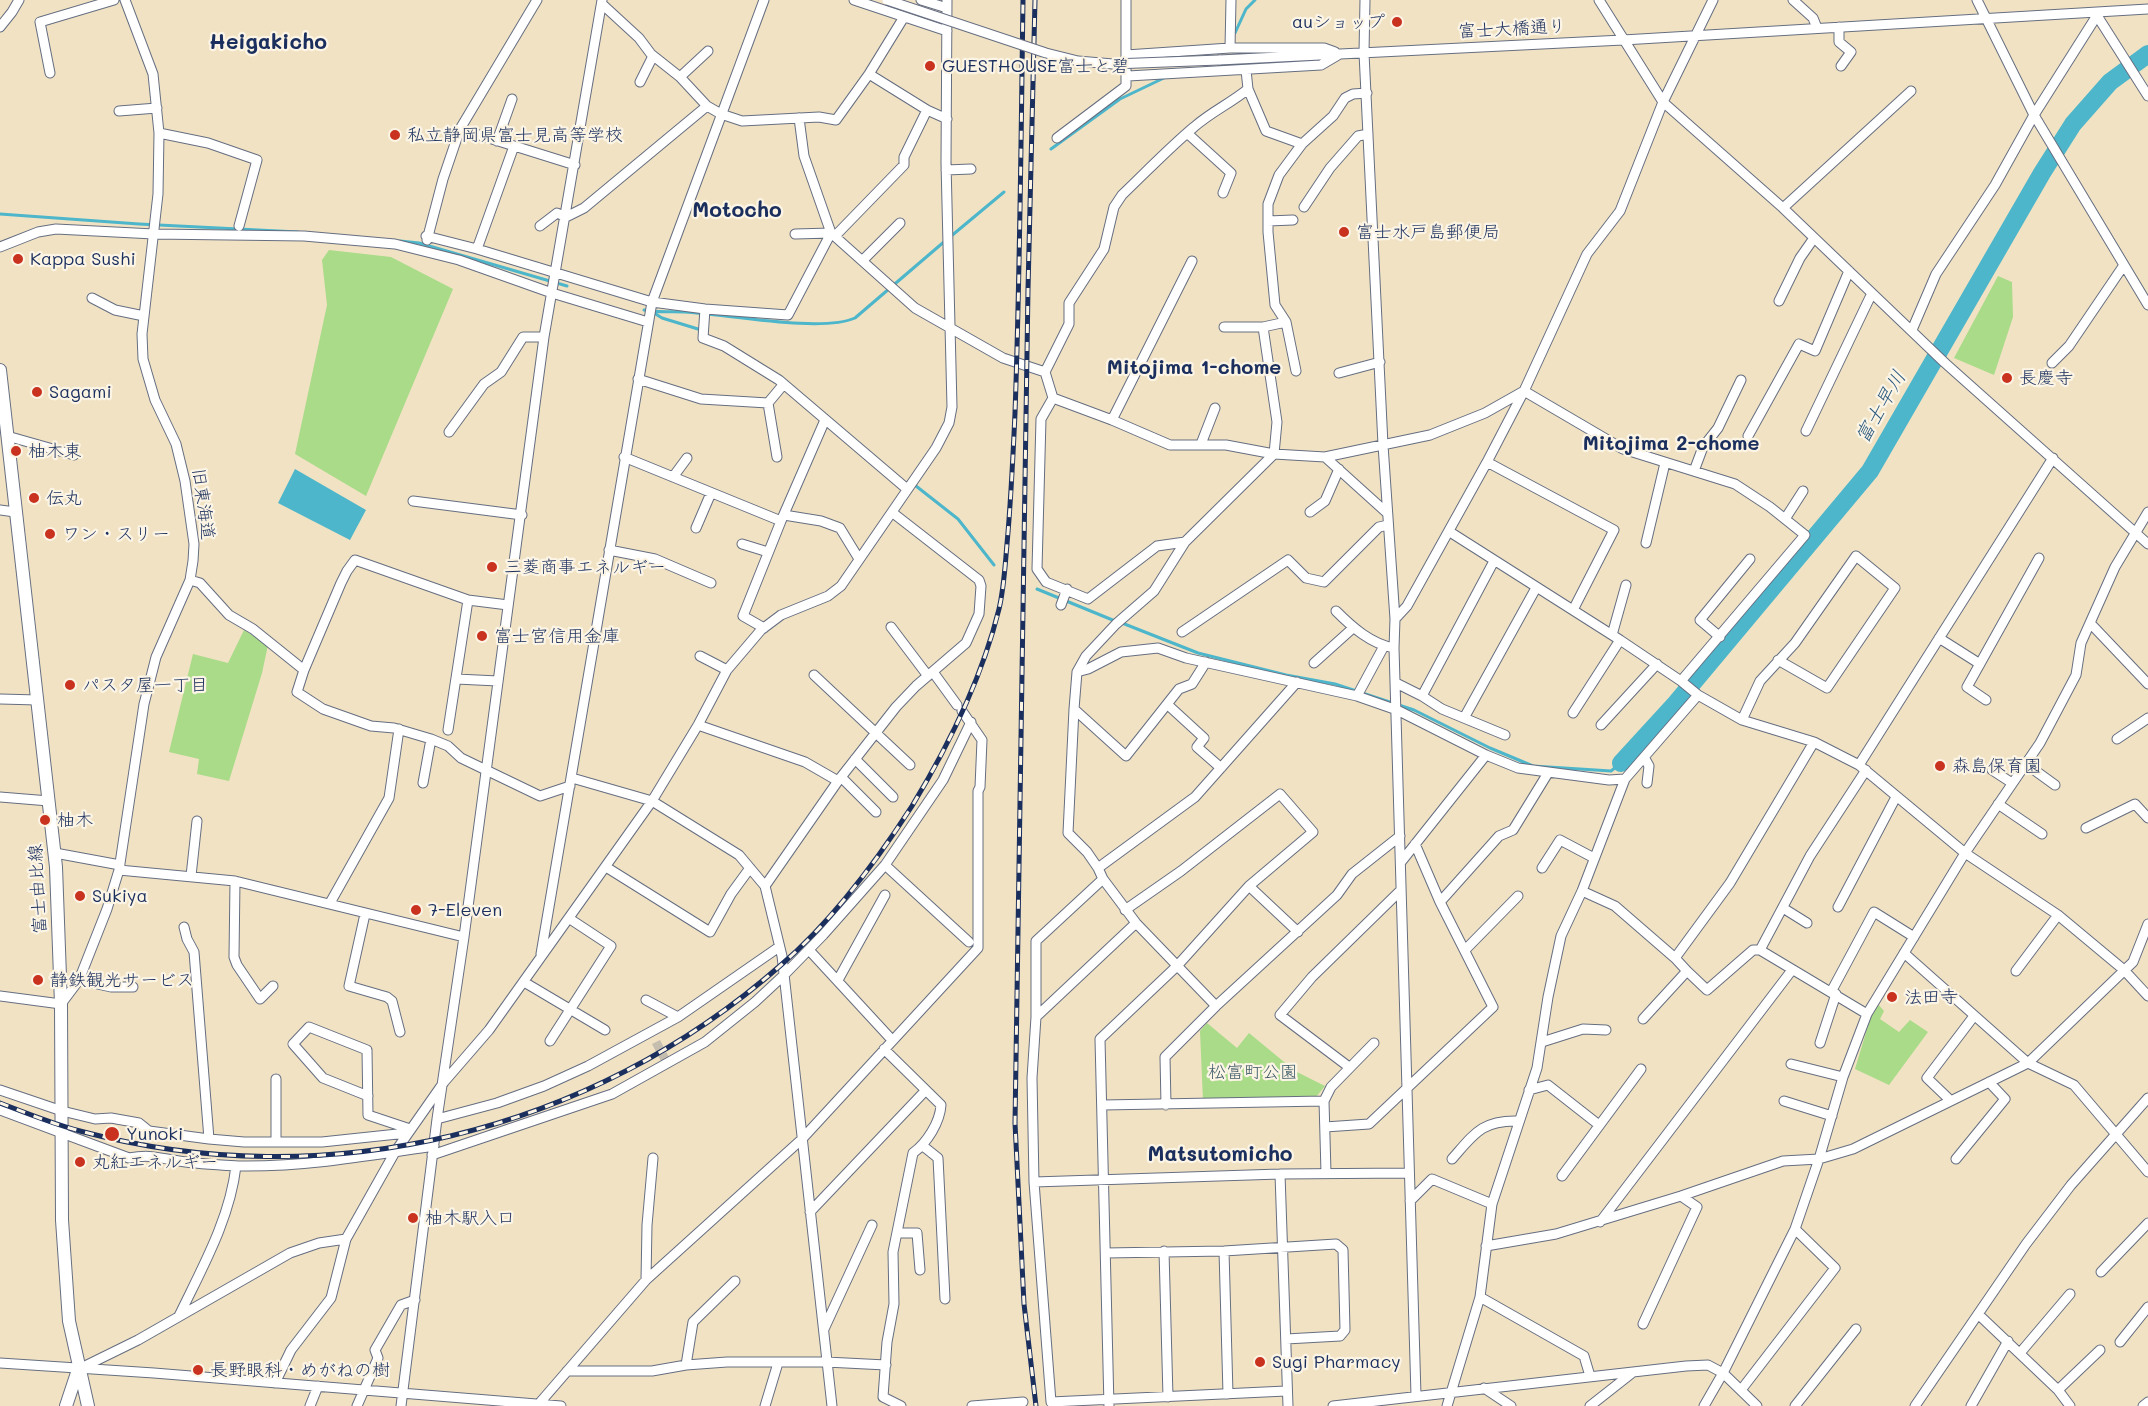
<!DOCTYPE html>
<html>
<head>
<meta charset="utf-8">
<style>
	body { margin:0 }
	canvas { display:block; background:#f0e2c3 }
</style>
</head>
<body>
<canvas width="2148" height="1406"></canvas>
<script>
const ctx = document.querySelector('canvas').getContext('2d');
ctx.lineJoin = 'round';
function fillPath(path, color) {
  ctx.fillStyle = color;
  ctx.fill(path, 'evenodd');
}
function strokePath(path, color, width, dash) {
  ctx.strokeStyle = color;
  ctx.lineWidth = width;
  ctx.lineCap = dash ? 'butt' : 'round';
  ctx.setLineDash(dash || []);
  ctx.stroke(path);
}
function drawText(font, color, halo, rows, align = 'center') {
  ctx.font = font + ' Mali,"Klee One",sans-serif';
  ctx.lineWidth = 4.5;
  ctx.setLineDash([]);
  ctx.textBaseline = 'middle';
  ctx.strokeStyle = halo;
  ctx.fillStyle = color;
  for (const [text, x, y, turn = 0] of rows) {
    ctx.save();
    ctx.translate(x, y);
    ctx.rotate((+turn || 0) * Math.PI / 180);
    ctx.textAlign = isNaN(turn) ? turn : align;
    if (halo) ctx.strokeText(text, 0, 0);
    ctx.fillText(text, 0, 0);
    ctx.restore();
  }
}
const green = new Path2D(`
	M329,250L391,257L453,289L366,496L295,454L327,305L322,260Z
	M1998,276L2012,282L2013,317L1994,375L1954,358Z
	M244,630L268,645L262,673L229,781L197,774L199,759L169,752L193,654L228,663Z
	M1877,1003L1884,1011L1880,1019L1899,1032L1910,1020L1928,1032L1889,1085L1855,1069L1871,1016Z
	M1207,1023L1237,1048L1249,1033L1295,1071L1325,1086L1316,1097L1203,1101L1200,1031Z`);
const water = new Path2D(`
	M295,469L366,510L350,540L278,503Z`);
const stream = new Path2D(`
	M1235,33L1246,9L1255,0
	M1051,149L1120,99L1166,77
	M0,214L139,224L298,232
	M950,237L1004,192
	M400,241L419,243L567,286
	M644,310C657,313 671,311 685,312C725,314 821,333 855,318L945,241
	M654,313L662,318L698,329
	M916,486L958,519L994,565
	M1037,589L1115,621
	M1122,623L1198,653L1286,675L1335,684L1414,710L1490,748L1533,766L1611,771L1621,763`);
const river = new Path2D(`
	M1621,763L1676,703L1870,471L2042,173L2073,124L2110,82L2148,54`);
const minorTunnel = new Path2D(`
	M656,1042L668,1065`);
const minor = new Path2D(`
	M854,0L947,31
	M921,0L947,8
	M1365,0L1364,53L1383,445L1395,619L1394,648L1416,1395
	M1599,0L1663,102L1783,208L1945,363L2148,544
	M1793,0L1813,18L1817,28
	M1977,0L2034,115L2148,305
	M602,4L639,38L651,54L680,77L707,106
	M2096,14L2148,96
	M0,27L12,12L19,0
	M1839,27V42L1851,52L1841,66
	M1230,48L1231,0
	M1126,55L1230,48H1324L1335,52
	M1219,60L1623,40L2148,9
	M1246,70L1248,89L1266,131L1302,144
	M50,73L40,22L114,0
	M869,74L927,110L947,119
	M1128,76L1321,65L1338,55
	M680,77L708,51
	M640,82L653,56
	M119,111L157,108
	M799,118L804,156L831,233L915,308L1003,358L1045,372L1053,398L1112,420L1170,445H1226L1274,454L1325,457L1430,435L1485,413L1524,391
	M460,129L575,165
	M159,133L208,143L257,160L239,226
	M1187,133L1231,173L1223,193
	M1057,138L1126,86V0
	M497,141L512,99
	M946,170L971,169
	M1304,207L1330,168L1358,136L1368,134
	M1783,208L1911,91
	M1268,221L1293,220
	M540,226L557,213L566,217L584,208L707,106L721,114L742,121L819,117L836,120L869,74L904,17
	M426,236L477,249L652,302L705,309L788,315L831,233L795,234
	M835,236L904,165V157L927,110
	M427,240L443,179L460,129L537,0
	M0,247L38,232L56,229L154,234L304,236L395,244L459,260L552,293L648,322
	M477,249L514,146
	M863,260L900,223
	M92,298L115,310L144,316
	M1779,301L1800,258L1814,238
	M705,309L703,338L724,346L779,380L907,489
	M1224,327H1263
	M1912,330L1936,274L1995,185L2034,115L2096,17
	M2052,363L2069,346L2124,265
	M1296,371L1286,322L1275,305L1268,232V204L1279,175L1302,144L1333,116L1345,98L1353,94L1367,93
	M1045,372L1069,324V303L1104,249L1114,207L1122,195C1146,172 1169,148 1194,127C1211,112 1231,103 1248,89
	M1339,373L1380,362
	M638,379L701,399L768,403L783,385
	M1524,391L1623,449L1735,484L1770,507L1805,535L1681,681
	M1053,398L1041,419L1037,569L1046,582L1088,599L1157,546L1185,542
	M768,403L777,457
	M1112,420L1192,261
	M1806,431L1872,293
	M449,432L484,384L501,372L523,337H544
	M7,436L74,455
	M1748,436L1799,344L1815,351L1849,271
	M1201,444L1215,408
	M624,457L781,521
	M1325,457L1387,513
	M1487,462L1614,530L1573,610
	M1694,471L1703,447L1718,428L1741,380
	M673,477L687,458
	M413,501L522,515
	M0,510L15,512
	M1310,512L1325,501L1339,469
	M784,515L821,521L840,528L859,559
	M1785,519L1803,491
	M696,528L711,493
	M1450,532L1620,640L1681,681L1698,695L1742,720L1814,742L1859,765L1965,853L2058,915L2124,970L2148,996
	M1646,543L1665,463
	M742,544L768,552
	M609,550L655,559L711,583
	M190,580L200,583L229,615L253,629L304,670L297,692L323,709L371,726L394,728L431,739L448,746L461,758L540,796L570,786
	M1061,605L1067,589
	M1336,611C1352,627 1371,644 1394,648
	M1395,619L1407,606L1487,462L1524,391L1587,254L1620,211L1663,102L1713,0
	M2091,624L2148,684
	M891,627L928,676
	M764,628L743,616L781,521L825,420
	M1182,632L1288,560L1306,578L1324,582L1379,527L1388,525
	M1612,635L1626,585
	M1720,637L1700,620L1750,559
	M1939,638L1980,664
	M700,656L727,670
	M1314,663L1353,628
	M304,670L341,583L347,571L355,560L468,600L508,605
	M933,672L957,705
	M1077,672L1086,656L1116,624L1154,591L1185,542L1274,454L1277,422L1263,327L1286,322
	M814,675L910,765
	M456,679L498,681
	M1396,683L1422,696L1442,709L1505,735
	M1357,696L1384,646
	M1422,696L1494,561
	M0,699L38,700
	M1986,700L1967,687L2039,558
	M1168,705L1204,738L1197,747L1221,768
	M1074,709L1126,756L1179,689L1192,684L1206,662
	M1573,713L1620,640
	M1464,718L1536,588
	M1742,720L1760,681L1795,643L1856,556L1895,588L1827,688L1778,660
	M698,725L805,762L838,781
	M1601,725L1657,664
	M448,730L468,600
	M2117,739L2148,718
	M1644,757L1649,766L1647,783
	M855,759L893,797
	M2026,764L2055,785
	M1859,765L2053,458
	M1866,770L1810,856L1760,950L1867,1014
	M1992,770L2012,783
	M841,777L876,812
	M572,778L652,801L739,855L765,886L782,956L832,1406
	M423,783L431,739
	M0,797L49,801
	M1998,804L2042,834
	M2086,828L2135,804L2148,818
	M55,853L120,865
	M1401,862L1486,755
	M885,865L969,942
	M606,867L710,932L731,894L750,868
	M1098,868L1195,797L1297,682
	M1542,868L1560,840L1594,858
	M119,870L235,881L464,937
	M191,876L197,821
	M1103,879L1036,941V1017L1032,1078L1034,1182L1051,1402L1286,1391
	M235,881L234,957L237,965L260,999L273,986
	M765,886L838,781L896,707L916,686L966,643L979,614L981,586L979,580L893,513
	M1249,886L1298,932
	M1582,891L1615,906L1675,958L1687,971L1643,1019
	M1440,902L1499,836L1513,830L1548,773
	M330,903L389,798L399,729
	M1838,907L1896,797
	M1783,908L1807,923
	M365,914L349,986L387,997L392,1001L400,1032
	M184,927L187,939L194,952L209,1139
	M1466,949L1518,896
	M809,950L892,1040
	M1904,953L2028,1063L2074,1085L2148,1172
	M541,954L652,302L764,0
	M1675,958L1730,883L1814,742
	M1687,971L1707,990L1753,950H1760
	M2016,971L2058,915
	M79,980L111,987H133
	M838,980L885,895
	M524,982L605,1030
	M1831,992L1874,912L1914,937
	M0,996L61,1004L79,980L107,909L119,870L144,704L156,657L190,580L193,561L194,544L185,481L176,444L155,400L143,359L142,334L158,194L159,133L153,74L125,0
	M646,1000L678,1017
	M1216,1006L1337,895L1352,874L1400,836
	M1036,1017L1136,923
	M550,1041L611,946L570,919
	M1542,1042L1583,1029L1606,1030
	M1820,1043L1836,994
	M884,1049L941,1105C940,1122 927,1143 913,1153L893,1252L894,1304L887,1342L883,1397L901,1406
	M1791,1064L1843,1077
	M1349,1067L1280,1015L1312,977L1401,890
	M276,1079V1142
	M0,1090L62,1111L95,1119L111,1118L139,1123L149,1131L209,1139L244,1142H322L407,1133
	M1529,1090L1548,1085L1599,1125
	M368,1096L323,1078L293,1044L309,1027L367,1050L368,1115L410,1129
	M1324,1101L1331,1087L1374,1043
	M1784,1101L1832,1116
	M1951,1101L1927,1078L1974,1016
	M1103,1105L1324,1101L1326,1173
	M1166,1105L1165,1057L1216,1006L1136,923L1103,879L1098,868L1087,852L1068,833L1074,709L1077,672L1088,669L1121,652L1158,648L1186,658L1357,696L1397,710L1486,755L1518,768L1609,780L1625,779
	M0,1110L129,1158C151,1154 158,1158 179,1161C198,1164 219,1165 238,1166C304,1167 368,1156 434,1146
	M437,1119L497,1103L544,1086L588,1066L678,1017L779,947
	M1325,1127L1369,1124L1493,1007L1440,902L1415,844
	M923,1146L938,1158L945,1299
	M432,1155L612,1094L705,1042L755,1002L784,975L823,935L885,865L943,780L971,722
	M1452,1159C1474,1134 1482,1120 1518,1121
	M1956,1159L2005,1099L1989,1082
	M1280,1174L1288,1406
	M1562,1176L1641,1069
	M1034,1182L1280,1174L1409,1173
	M1410,1201L1432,1179L1492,1204
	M810,1212L926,1090
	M1600,1222L1792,970
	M897,1233H917L920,1270
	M1486,1246L1556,1234L1681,1196L1783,1161L1819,1159L1853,1149L2028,1063L2133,962L2148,924
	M1164,1251L1168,1397
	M1224,1251L1228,1394
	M1106,1253L1224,1251L1336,1244L1343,1250L1345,1330L1340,1336L1286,1339
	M2101,1272L2148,1223
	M646,1280L647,1225L653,1158
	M1480,1297L1584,1356L1590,1376
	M1978,1314L2058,1390L2070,1406
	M179,1316C202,1268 230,1219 236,1166
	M1643,1324L1697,1207L1681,1196
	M824,1329L872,1225
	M2120,1342L2148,1307
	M2020,1353L2070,1294
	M0,1363L154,1373L561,1406
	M686,1365L693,1322L735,1281
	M81,1368L138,1340L290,1253L319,1243L346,1239
	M567,1371H652L686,1365L727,1362H826L886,1365
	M275,1383L291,1350L331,1298L346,1239L395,1152L444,1082L489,1030L652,801L698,725L727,670L761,630L781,615L828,596L841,586L936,448L949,423L952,407L946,163L947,0
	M1484,1388L1511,1406
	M1741,1390L1835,1268L1795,1229
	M2058,1390L2100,1350
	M310,1406L318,1386
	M357,1406L378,1358L375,1350L401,1305L415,1300
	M401,1406L437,1119L464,937L544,337L602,0
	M537,1406L646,1280L802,1139L978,948V791L980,787L982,740L962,711
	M765,1406L778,1363
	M972,1406L1023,1402
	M1109,1406L1100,1039L1177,966L1249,886L1313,832L1280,794L1181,871L1125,910
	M1333,1406L1686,1366L1708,1365L1723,1373L1757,1406
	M1447,1406L1480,1297L1492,1204L1537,1068L1548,997L1561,936L1582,891L1625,779L1698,695
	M1590,1406L1632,1373
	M1704,1406L1723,1373L1795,1229L1819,1159L1843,1077L1867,1014L1965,853L2040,743L2076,675L2081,643L2115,567L2148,512
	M1795,1406L1856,1329
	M1915,1406L2026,1244L2071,1185L2148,1098
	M1971,1406L2008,1341
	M2143,1406L2148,1402`);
const major = new Path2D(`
	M0,370L56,867L61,1004L62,1220L69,1321L88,1406
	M66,1406L78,1370`);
const rail = new Path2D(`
	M1035,0L1028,289L1015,1123L1024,1304L1036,1406
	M0,1103C26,1113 53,1124 80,1131C327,1197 590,1133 781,965C832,921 876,862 912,806C949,745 982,678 999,609C1004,588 1005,566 1007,544C1011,500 1013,457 1015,413C1020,275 1021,138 1023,0`);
const minorBridge = new Path2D(`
	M887,0L1046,53L1078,61L1113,64L1219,60`);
const markers = [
	[1397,22,6,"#c8321e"],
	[930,66,6,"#c8321e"],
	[395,135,6,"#c8321e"],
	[1344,232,6,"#c8321e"],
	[18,259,6,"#c8321e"],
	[2007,378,6,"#c8321e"],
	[37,392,6,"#c8321e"],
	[16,451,6,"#c8321e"],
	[34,498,6,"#c8321e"],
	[50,534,6,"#c8321e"],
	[492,567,6,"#c8321e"],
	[482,636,6,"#c8321e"],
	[70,685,6,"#c8321e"],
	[1940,766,6,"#c8321e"],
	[45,820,6,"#c8321e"],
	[80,896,6,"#c8321e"],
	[416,910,6,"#c8321e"],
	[38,980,6,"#c8321e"],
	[1892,997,6,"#c8321e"],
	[112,1134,8,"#c8321e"],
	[80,1162,6,"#c8321e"],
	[413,1218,6,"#c8321e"],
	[1260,1362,6,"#c8321e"],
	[198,1370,6,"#c8321e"]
];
const poiNames = [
	["auショップ",1385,22,"right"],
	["GUESTHOUSE富士と碧",942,66],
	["私立静岡県富士見高等学校",407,135],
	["富士水戸島郵便局",1356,232],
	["Kappa Sushi",30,259],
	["長慶寺",2019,378],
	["Sagami",49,392],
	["柚木東",28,451],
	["伝丸",46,498],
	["ワン・スリー",62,534],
	["三菱商事エネルギー",504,567],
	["富士宮信用金庫",494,636],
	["パスタ屋一丁目",82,685],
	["森島保育園",1952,766],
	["柚木",57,820],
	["Sukiya",92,896],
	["7-Eleven",428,910],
	["静鉄観光サービス",50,980],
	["法田寺",1904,997],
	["Yunoki",126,1134],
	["丸紅エネルギー",92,1162],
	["柚木駅入口",425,1218],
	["Sugi Pharmacy",1272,1362],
	["長野眼科・めがねの樹",210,1370]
];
const streetNames = [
	["富士大橋通り",1512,29,-3],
	["旧東海道",203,504,82],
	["富士由比線",38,889,-93]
];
const parkNames = [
	["松富町公園",1253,1072]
];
const neighbourhoodNames = [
	["Mitojima 1-chome",1194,368],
	["Mitojima 2-chome",1671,444]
];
const waterNames = [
	["富士早川",1881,407,-60]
];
const quarterNames = [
	["Heigakicho",268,43],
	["Motocho",737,211],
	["Matsutomicho",1220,1155]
];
fillPath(green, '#a9db89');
fillPath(water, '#4db6cb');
strokePath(stream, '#4db6cb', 3);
strokePath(river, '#4db6cb', 18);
strokePath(minorTunnel, '#c5beaf', 9, [9, 4.5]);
strokePath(minor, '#666e81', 11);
strokePath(major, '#666e81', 14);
strokePath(minor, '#fff', 9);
strokePath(major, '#fff', 12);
strokePath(rail, '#1b2f5e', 5);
strokePath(rail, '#fcf5e5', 3, [9]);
strokePath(minorBridge, '#666e81', 11, []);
strokePath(minorBridge, '#fff', 9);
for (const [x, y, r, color] of markers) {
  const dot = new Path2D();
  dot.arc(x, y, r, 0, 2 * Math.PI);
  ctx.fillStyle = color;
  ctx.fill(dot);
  strokePath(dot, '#fcf5e5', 2);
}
drawText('18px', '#1b2f5e', '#fcf5e5', poiNames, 'left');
drawText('18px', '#1b2f5e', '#fcf5e5', streetNames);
drawText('18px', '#3e5a69', '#fcf5e5', parkNames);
drawText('bold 20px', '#1b2f5e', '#fcf5e5', neighbourhoodNames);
drawText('italic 20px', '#2a587f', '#fcf5e5', waterNames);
drawText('bold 21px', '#1b2f5e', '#fcf5e5', quarterNames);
</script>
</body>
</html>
